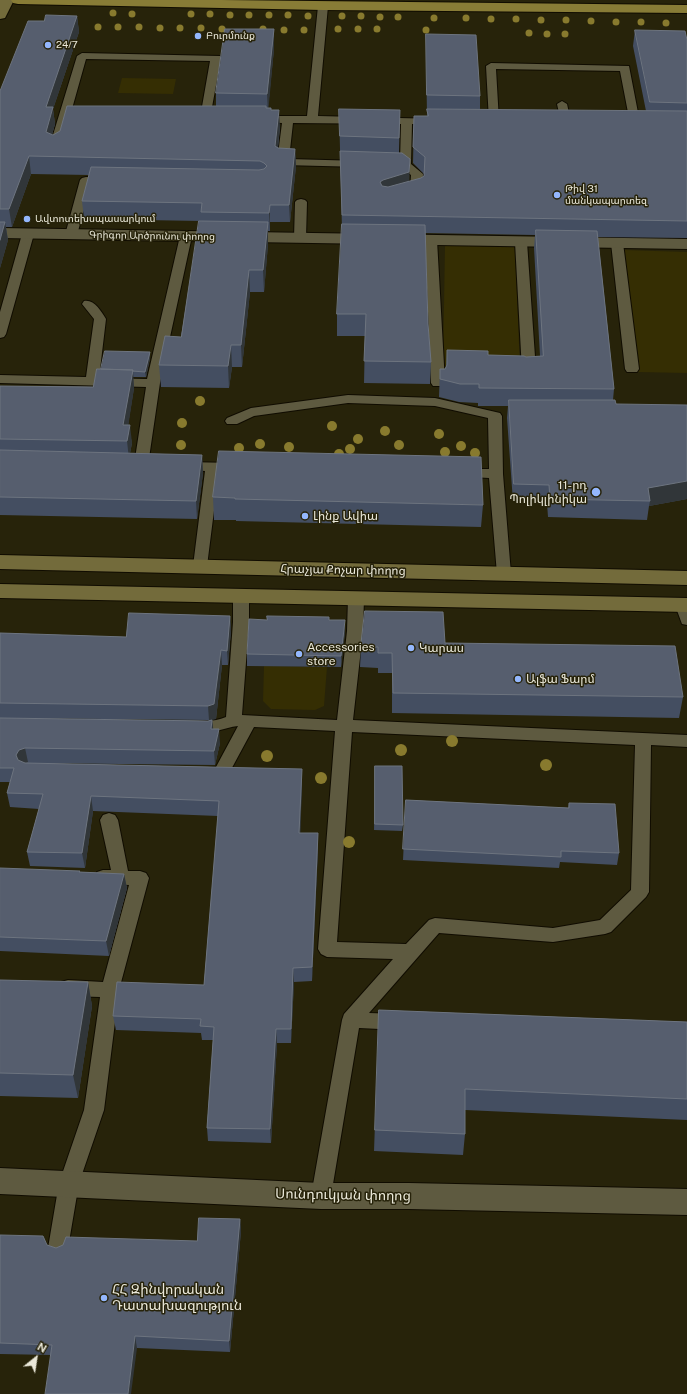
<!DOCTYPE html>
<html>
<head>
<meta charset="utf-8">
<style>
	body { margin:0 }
	#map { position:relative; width:687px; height:1394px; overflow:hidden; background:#27230a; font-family:"Public Sans",sans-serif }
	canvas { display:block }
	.north { position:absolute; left:16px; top:1338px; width:40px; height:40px; -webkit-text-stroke:3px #27230a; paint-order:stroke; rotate:30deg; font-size:11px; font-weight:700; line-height:16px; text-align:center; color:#eae8d9 }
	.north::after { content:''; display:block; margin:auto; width:14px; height:18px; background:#eae8d9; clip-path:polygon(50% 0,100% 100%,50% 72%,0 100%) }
</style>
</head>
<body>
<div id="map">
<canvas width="687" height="1394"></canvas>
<div class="north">N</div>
</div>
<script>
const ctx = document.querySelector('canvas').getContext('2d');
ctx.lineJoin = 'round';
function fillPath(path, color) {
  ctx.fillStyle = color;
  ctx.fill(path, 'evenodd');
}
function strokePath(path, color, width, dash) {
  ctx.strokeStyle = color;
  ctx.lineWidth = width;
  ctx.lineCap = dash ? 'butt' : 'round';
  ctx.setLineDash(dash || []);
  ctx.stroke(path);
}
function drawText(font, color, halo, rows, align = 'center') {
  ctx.font = font + ' "Public Sans","Noto Sans Armenian",sans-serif';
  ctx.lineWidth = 3;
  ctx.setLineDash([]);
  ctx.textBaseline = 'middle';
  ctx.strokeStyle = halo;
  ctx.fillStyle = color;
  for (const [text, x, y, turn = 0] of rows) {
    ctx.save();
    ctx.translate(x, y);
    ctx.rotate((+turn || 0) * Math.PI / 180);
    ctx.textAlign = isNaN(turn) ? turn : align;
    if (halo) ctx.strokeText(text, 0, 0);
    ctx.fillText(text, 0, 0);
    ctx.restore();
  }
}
const green = new Path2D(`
	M122,78L176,79L173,94L118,93Z
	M445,245L515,247L520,368L443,366Z
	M624,250L687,252V373L638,372Z
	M264,666L327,667L324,706L315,710L271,709L263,701Z`);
const lane = new Path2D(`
	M323,3L328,6L318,116L439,119L440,121L435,124H412L411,164L423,174L422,192C418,197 409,199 403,197L401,195L403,193L410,190L411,175L402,168H393L387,165L389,163L400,162L401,124L293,123L289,159L362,161L368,164L362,167L283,165L277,162L282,123L258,122L253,119L258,116H307L318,6Z
	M82,53L220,56L221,58L210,118L205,121L200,118L210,61L86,59L61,148L59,150H51L49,148L77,56Z
	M491,63L629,66L640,123L635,126L630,123L620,71L496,69L499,121L498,123H490L489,121L486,66Z
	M562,101L567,104L571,122L566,125L561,122L557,104Z
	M86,177L113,178L115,180L113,182L91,183L77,235L75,238H67L65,235L80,180L82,178Z
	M301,199L305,200L307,202L306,238L304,241H296L294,238L295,202L297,200Z
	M28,230L32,231L34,234L6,334L4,337L0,338V312L22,234L24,231Z
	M186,232L190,233L192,236L160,383L148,465L146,468L141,469L136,468L134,465L146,387L0,383V375L86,377L94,319L82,304L84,301C94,299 101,311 106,319L99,378L147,379L180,236L182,233Z
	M431,236L435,237L437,240L445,383L443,386H433L431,383L425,240L427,237Z
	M521,238L525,239L527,242L536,371L534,374H524L522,371L515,242L517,239Z
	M617,239L621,240L623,243L639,369L637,372H627L625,369L611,243L613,240Z
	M348,395L435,398L500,413L502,416L503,474L511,574L509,578L504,579L499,578L497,574L489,478L454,476L452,473L454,470L459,469H489L488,418L435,406L348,403L254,416L237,424H227L225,421L227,418L251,408Z
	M182,462L238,463L243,464L245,467L243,470L219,471L207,566L205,569L200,571L195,569L193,566L205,471L177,469L175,466L177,463Z
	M241,591L246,592L249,596V622L242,715L337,720L347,631L348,598L351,594L356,593L361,594L364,598L363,631L353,720L687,735V747L651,745L649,892L646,897L611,932L605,934L553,942L439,933L369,1013L400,1014L407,1016L409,1022L407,1028L400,1030L359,1028L331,1196L328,1203L321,1205L314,1203L311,1196L342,1020L344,1014L393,959L327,957L321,954L318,949L335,731L254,727L227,777C218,780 209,780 200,777L198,773L200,769L216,767L238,726C220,728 206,738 186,732L184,728L186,724C199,720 213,723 226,717L233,622V596L236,592ZM352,732L635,745L631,890L600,920L553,928L435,918L429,920L406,944L337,942Z
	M683,600L687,601V625L682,624L675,605L678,601Z
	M109,813L115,815L118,820L128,871H140L146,873L149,878L119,990L104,1110L79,1183L68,1248L65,1255L58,1258L51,1255L48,1248L59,1183L84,1110L100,997L68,996L61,994L59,988L61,982L68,980L103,982L129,885L103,884L97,882L94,877L97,872L103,870H111L100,820L103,815Z`);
const street = new Path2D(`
	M0,228L687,239V249L0,238Z
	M0,1168L321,1183H409L687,1189V1215L409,1209H321L0,1194Z`);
const secondary = new Path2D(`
	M0,0H14L5,18L0,19Z
	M0,555L687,571V585L0,569Z
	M0,584L687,598V612L0,598Z`);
const primary = new Path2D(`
	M11,0H222L687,5V13L323,10L18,4L13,3Z`);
const trees = [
	[113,13,3.5],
	[132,14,3.5],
	[191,14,3.5],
	[210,14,3.5],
	[230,15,3.5],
	[249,15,3.5],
	[269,15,3.5],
	[288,15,3.5],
	[308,16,3.5],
	[342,16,3.5],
	[361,16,3.5],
	[380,17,3.5],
	[398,17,3.5],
	[434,18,3.5],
	[466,18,3.5],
	[491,19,3.5],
	[516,19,3.5],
	[541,20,3.5],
	[566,20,3.5],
	[591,21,3.5],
	[616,22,3.5],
	[641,22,3.5],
	[666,23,3.5],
	[98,27,3.5],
	[118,27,3.5],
	[139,27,3.5],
	[160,28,3.5],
	[180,28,3.5],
	[201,28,3.5],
	[222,29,3.5],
	[263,29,3.5],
	[338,29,3.5],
	[358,29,3.5],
	[377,29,3.5],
	[284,30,3.5],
	[304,30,3.5],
	[426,30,3.5],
	[529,33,3.5],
	[547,34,3.5],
	[565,34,3.5],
	[200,401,5],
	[182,423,5],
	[332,426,5],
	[385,431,5],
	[439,434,5],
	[358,439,5],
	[260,444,5],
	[181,445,5],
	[399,445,5],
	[461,446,5],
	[289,447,5],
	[239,448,5],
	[350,449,5],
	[445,452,5],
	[475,453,5],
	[339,454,5],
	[452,741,6],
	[401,750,6],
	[267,756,6],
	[546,765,6],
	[321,778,6],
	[349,842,6]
];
const wall = new Path2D(`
	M77,16L79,32L53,109L55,124L52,135H53L216,106V93L274,29V49L268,108L271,110L280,127L278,148L295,149L296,166L290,222H270V231H268V244L264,292H250L242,367H232L229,388L161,387L159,365L181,337L202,221L84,219L82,201L89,175L31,174L12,227H6L8,240L0,268V91L44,21Z
	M635,30L687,40V238L598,237L614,389L613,400L687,499L649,506L647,520L548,517L547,503L513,502L507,418L508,406H478V403L459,402L439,397L440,369H445L446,368L447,350L488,355L526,357L540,356L534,248L535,235L425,233L428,324L431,362L430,384L364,383L365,336H337V314L342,230L339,109L400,110L399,153L409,182L421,178L424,176V174L413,163L414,116H427L426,54V34L480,96V110L646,111L633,46Z
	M150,352V358L146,377H133L134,388L128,425L132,443L130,453L202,455L203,473L197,519L0,515V386L93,387L101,369Z
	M213,497L483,505L481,527L236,521V520H214Z
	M230,616L231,630L228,665H222L216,719L209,720L0,718V633L126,637Z
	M267,620H329L345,631L341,667L247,666V654Z
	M445,643L683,697L679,718L392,713V673H378V668L360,667L361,647Z
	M0,718L208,721L212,720L213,729L220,743L215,765L27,763L302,769V783L300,833H318V848L312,981L294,982L291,1043H277L271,1143L208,1141L207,1128L213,1040H202L201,1033L116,1030L113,1016L204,985L218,816L93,811L85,868L30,866L27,852L39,809L10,807L7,793L10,782H0Z
	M375,766L403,825L402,831L374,830Z
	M406,800L568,808L569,803L619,853L617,865L560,862L559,868L403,860Z
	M0,868L124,874L127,888L109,956L0,951Z
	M0,980L88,982L92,1006L78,1098L0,1096Z
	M379,1010L687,1022V1120L465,1110V1134L463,1155L374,1151Z
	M240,1219L241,1231L230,1352L137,1348L51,1355L0,1354V1235L47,1245L56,1248L197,1241Z`);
const shadedWall = new Path2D(`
	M77,16L79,32L53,109L55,124L48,149L46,132V107Z
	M274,29V49L268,114L267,94Z
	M279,110L280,127L276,163L275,146Z
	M295,149L296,166L290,222L289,205Z
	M29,156L31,174L12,227L9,209Z
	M410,159L409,189L383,197L380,182Z
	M270,205V231L269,213Z
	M5,222L8,240L0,268V240Z
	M268,222V244L264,292L263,270Z
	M249,270L250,292L242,367L241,345Z
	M231,345L232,367L229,388L228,366Z
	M150,352V358L146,377L145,372Z
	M133,370L134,388L126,441L123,425Z
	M130,425L132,443L129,459L127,441Z
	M202,455L203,473L197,519L196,501Z
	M687,481V499L649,506L650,501L648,488Z
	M230,616L231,630L228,665L227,651Z
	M345,620V631L341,667V656Z
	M221,650L222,665L216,719L209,720L208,706Z
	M212,720L214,734L211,729Z
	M219,729L220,743L215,765L214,751Z
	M25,748L28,762L22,765L19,769L16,755L19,750Z
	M302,769V783L300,848L299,833Z
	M91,796L93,811L85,868L82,853Z
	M318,833V848L312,981V967Z
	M124,874L127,888L109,956L106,941Z
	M293,968L294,982L291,1043V1029Z
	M88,982L92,1006L78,1098L73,1075Z
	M276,1029L277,1043L271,1143L270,1129Z
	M240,1219L241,1231L230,1352L229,1341Z
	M135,1336L137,1348L131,1394H128Z`);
const building = new Path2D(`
	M46,15L77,16L46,107H53L46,132L53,135L60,131L67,106H266V108H271V110H279L275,146L278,148L295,149L289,205H270L269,213L201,212L202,203L82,201L91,167L259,170L264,169L267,166L264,163L260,161L29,156L9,209H0V91L28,21H44Z
	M225,29H274L267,94L216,93Z
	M635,30L685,31L687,40V103L650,102Z
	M426,34L476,35L480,96L427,95Z
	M339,109L400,110L399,138L340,136Z
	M427,109L687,111V221L342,215L340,151L402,153L410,159L409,172L383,180L380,182L382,186L388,187L421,178L424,176L425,157L413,147L414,116H428Z
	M199,221L268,222L263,270H249L241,345H231L228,366L159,365L165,336L181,337Z
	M0,222H5L0,240Z
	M342,224L425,225L428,324L431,362L364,361L366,314H337Z
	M536,230L597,231L614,389L479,388V384H460L440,379V369H445L447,365V350L488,351V355L524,356L526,357L543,356Z
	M105,351L150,352L145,372L132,371L133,370L101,369Z
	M97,369L133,370L123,425H130L127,441L0,439V386L93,387Z
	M509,400H615L616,404L687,405V481L648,488L650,501L550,499L549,485L514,484Z
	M0,450L202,455L196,501L0,497Z
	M219,451L481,457L483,505L235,499V498L213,497Z
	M365,611L443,612L445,643L675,646L683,697L393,693L392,653H378V647H361Z
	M129,613L230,616L227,651L221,650L214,704L208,706L0,703V633L126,637Z
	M267,616L329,617V620H345L341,656L247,654L249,619L267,620Z
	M0,718L208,721L212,720L211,729H219L214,751L25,748L19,750L16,755L18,760L25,763L302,769L299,833H318L312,967L293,968L291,1029H276L270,1129L207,1128L214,1027L200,1026L201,1019L113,1016L117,982L204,985L219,801L91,796L82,853L27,852L43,794L7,793L14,768H0Z
	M375,766H402L403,825L375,824Z
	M406,800L569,808V803L615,804L619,853L561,851V857L403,849Z
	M0,868L80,871L79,872L124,874L106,941L0,937Z
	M0,980L88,982L73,1075L0,1073Z
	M379,1010L687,1022V1099L465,1089V1134L375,1130Z
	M199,1218L240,1219L229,1341L135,1336L128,1394H45L52,1345L0,1343V1235L43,1236L47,1245L56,1248L63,1245L66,1237L197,1241Z`);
const markers = [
	[198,36,4,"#94b7fd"],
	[48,45,4,"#94b7fd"],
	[557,195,4,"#94b7fd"],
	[27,219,4,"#94b7fd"],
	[596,492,5,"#94b7fd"],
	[305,516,4,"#94b7fd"],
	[411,648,4,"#94b7fd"],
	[299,654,4,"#94b7fd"],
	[518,679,4,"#94b7fd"],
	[104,1298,4,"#94b7fd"]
];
const farPoinames = [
	["Բուրմունք",206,36],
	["24/7",56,45],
	["Թիվ 31",565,189],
	["մանկապարտեզ",565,201],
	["Ավտոտեխսպասարկում",35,219]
];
const farStreetnames = [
	["Գրիգոր Արծրունու փողոց",152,236,1]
];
const poiNames = [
	["11-րդ",587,485,"right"],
	["Պոլիկլինիկա",587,499,"right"],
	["Լինք Ավիա",313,516],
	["Accessories",307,647],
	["store",307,661],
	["Կարաս",419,648],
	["Ալֆա Ֆարմ",526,679]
];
const streetNames = [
	["Հրաչյա Քոչար փողոց",343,570,1]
];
const nearStreetnames = [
	["Սունդուկյան փողոց",343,1195,1]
];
const nearPoinames = [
	["ՀՀ Զինվորական",112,1290],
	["Դատախազություն",112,1306]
];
fillPath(green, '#352e03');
strokePath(lane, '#100c00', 2);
strokePath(street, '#100c00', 2);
strokePath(secondary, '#100c00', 2);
strokePath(primary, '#100c00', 2);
fillPath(lane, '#5e5a40');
fillPath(street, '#5e5a40');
fillPath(secondary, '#736b3b');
fillPath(primary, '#887c36');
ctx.fillStyle = '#887a2e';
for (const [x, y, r] of trees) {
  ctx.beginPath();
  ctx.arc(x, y, r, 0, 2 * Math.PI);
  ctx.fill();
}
fillPath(wall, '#444e61');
fillPath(shadedWall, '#313639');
fillPath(building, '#565e6e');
strokePath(building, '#6d747f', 1);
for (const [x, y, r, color] of markers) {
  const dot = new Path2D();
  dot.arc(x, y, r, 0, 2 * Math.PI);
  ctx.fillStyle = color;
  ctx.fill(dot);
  strokePath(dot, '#27230a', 1.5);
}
drawText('10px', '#eae8d9', '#27230a', farPoinames, 'left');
drawText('10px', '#eae8d9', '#27230a', farStreetnames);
drawText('12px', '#eae8d9', '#27230a', poiNames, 'left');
drawText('12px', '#eae8d9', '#27230a', streetNames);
drawText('14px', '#eae8d9', '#27230a', nearStreetnames);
drawText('14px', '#eae8d9', '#27230a', nearPoinames, 'left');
</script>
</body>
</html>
